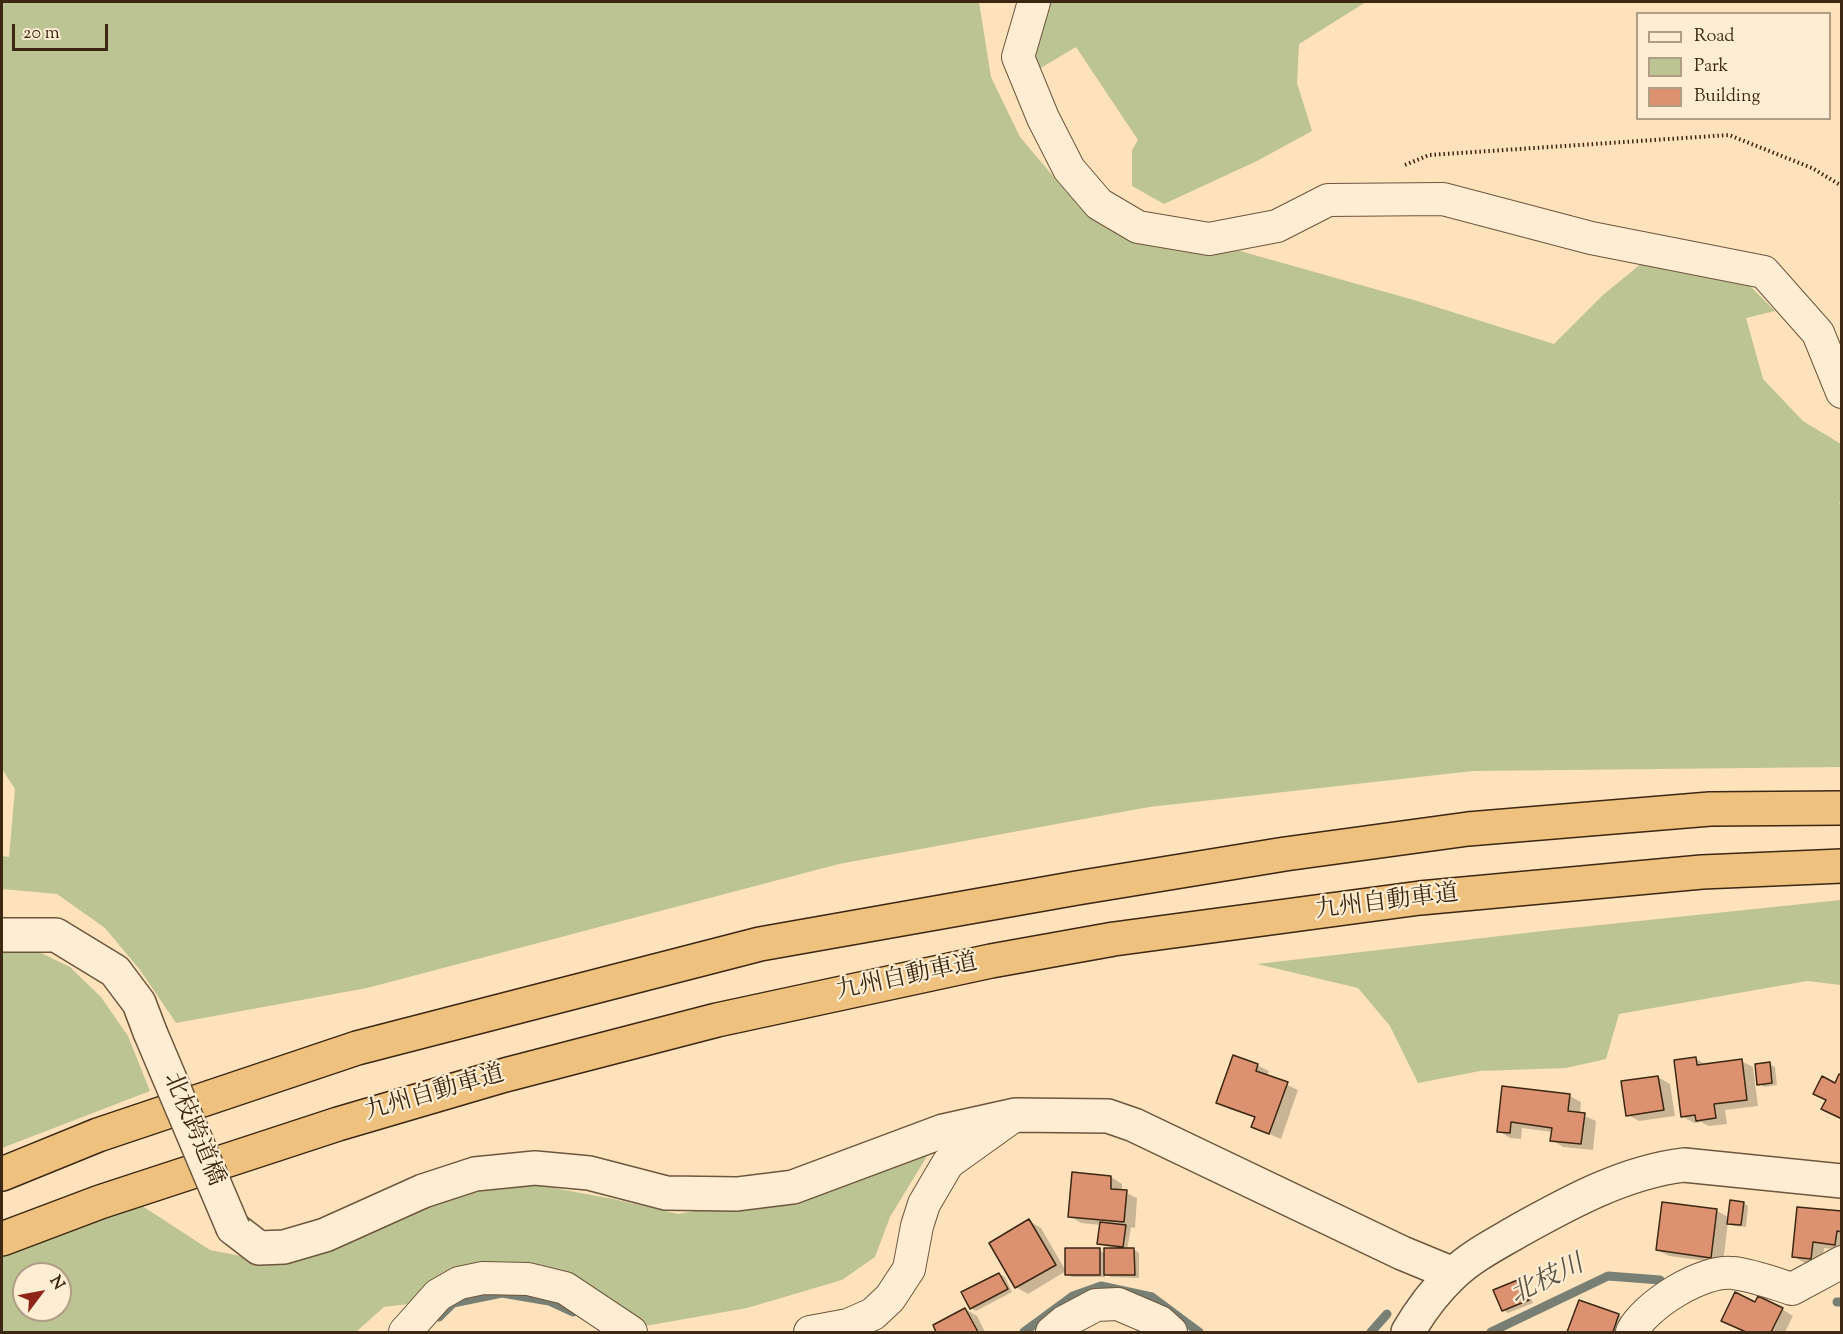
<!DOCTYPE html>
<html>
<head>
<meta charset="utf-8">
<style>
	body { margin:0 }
	#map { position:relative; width:1843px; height:1334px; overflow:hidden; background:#fde2bc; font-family:"Sorts Mill Goudy",serif }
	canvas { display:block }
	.frame { position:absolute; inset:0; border:3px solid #3b2712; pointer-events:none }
	.legend { position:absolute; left:1636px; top:12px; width:195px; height:108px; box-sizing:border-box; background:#feecd3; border:2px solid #b09d86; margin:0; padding:8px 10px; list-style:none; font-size:18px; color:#3b2712 }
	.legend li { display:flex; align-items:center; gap:12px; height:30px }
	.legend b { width:30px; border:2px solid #b09d86 }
	.north { position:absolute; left:12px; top:1262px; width:60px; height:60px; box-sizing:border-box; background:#feecd3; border:2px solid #b09d86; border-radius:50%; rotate:58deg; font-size:16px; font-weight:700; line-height:24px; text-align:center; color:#3b2712 }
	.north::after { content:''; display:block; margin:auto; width:21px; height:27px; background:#8f2418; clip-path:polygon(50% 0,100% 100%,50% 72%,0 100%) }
	.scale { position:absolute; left:12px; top:24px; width:96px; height:27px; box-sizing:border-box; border:3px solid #3b2712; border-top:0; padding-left:8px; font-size:18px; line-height:21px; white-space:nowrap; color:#3b2712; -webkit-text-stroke:4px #feecd3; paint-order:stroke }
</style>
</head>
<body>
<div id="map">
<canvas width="1843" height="1334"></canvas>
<div class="frame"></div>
<ul class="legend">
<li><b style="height:8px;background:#feecd3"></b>Road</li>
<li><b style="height:16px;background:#bdc493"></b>Park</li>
<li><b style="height:16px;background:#dc9270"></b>Building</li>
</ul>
<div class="north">N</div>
<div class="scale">20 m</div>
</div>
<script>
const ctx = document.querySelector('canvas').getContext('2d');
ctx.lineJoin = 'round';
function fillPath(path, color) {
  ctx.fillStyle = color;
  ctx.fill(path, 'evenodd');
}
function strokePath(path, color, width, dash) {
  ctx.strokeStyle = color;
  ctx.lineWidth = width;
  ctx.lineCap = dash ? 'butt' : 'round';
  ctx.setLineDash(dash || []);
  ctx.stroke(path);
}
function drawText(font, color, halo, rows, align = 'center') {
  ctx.font = font + ' "Sorts Mill Goudy","Noto Serif JP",serif';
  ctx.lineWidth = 4.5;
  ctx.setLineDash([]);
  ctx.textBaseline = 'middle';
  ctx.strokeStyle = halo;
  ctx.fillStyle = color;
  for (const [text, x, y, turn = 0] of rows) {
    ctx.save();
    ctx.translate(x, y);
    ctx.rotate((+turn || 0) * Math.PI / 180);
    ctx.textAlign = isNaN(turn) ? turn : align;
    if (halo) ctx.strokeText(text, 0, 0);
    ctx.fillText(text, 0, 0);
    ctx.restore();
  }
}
const green = new Path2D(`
	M2,2H979L991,77L1020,137L1064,189L1123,231L1233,249L1414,300L1554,344L1603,295L1648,258L1684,253L1750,286L1775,311L1746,318L1763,379L1803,421L1841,444L1842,501L1839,503L1842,508L1841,767L1473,771L1149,807L839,864L367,988L176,1023L140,970L105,928L57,894L2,889V856L9,857L15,789L2,769Z
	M1019,2H1366L1299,44L1297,83L1312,131L1257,161L1164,204L1132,186V150L1138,140L1076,47L1029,75Z
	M1841,900V985L1807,981L1619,1014L1606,1059L1566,1068L1480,1071L1418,1083L1390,1026L1358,988L1257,964L1552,930Z
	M2,947H29L70,967L101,997L128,1036L150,1091L2,1148Z
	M935,1143L890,1217L875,1257L842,1280L747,1308L634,1328L549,1302L491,1294L384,1307L356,1332H2V1254L136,1202L210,1250L267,1261L425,1198L538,1185L613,1199L678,1214L741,1202ZM24,1274H60V1310H24Z`);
const shadow = new Path2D(`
	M1696,1059L1707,1065L1741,1061L1753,1067L1758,1106L1725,1110L1727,1124L1709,1126L1701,1122L1694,1123L1682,1116Z
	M1769,1064L1775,1067L1777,1085L1764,1087L1759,1084Z
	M1257,1065L1269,1071L1267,1076L1298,1090L1281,1139L1253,1127L1256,1118L1229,1109L1218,1102Z
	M1658,1077L1670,1084L1675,1116L1639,1121L1628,1115Z
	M1504,1088L1570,1096L1581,1102L1580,1114L1596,1121L1593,1150L1563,1147L1552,1140L1553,1132L1522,1128L1521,1139L1510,1138L1499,1131Z
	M1073,1174L1111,1177L1122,1184V1191L1137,1198L1135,1228L1131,1227L1127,1250H1134L1139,1253V1278L1111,1277L1105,1274V1277H1072L1066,1274L1099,1250L1105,1254L1117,1250V1248L1104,1246L1099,1243L1101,1225L1081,1223L1070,1216Z
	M1743,1203L1748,1206L1746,1227L1734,1226L1728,1222L1723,1263L1669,1256L1657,1250L1717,1211L1730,1218Z
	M1842,1213V1250L1824,1248L1822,1264L1805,1263L1793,1256Z
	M1029,1221L1041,1228L1066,1271L1028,1294L1016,1287Z
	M999,1274L1005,1277L1012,1292L976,1311L971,1308Z
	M1520,1280L1525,1283L1533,1303L1508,1313L1503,1310Z
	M1580,1302L1619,1315L1630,1322L1627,1332H1569Z
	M1756,1304L1782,1309L1793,1316L1785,1332H1747L1735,1327Z
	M965,1309L977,1316L985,1332H938L935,1326Z`);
const stream = new Path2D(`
	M1837,1302H1842
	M439,1317L453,1303L502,1293L549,1301L573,1312
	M1024,1332L1073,1296L1101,1286L1152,1297L1199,1332
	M1371,1332L1387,1314
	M1491,1332L1608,1276L1660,1280`);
const building = new Path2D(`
	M1233,1055L1258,1064L1256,1071L1288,1082L1269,1134L1251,1127L1255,1117L1216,1103Z
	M1696,1057L1697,1065L1742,1059L1747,1100L1714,1104L1716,1118L1696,1121L1695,1115L1681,1117L1674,1060Z
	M1770,1062L1772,1083L1757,1085L1755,1064Z
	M1839,1074L1842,1075V1119L1821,1109L1826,1100L1813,1094L1822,1076L1835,1083Z
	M1658,1076L1664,1110L1626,1116L1621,1081Z
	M1502,1086L1570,1094L1568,1111L1585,1113L1581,1144L1550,1141L1552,1128L1511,1122L1510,1133L1497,1132Z
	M1072,1172L1111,1176V1189L1127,1190L1124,1222L1068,1217Z
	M1730,1200L1744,1202L1741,1225L1727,1224Z
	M1662,1202L1717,1209L1711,1258L1656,1250Z
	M1797,1207L1842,1211V1232L1837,1231L1835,1245L1813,1242L1811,1259L1792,1257Z
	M1029,1219L1056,1265L1015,1288L989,1243Z
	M1100,1222L1126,1225L1123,1247L1097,1244Z
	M1065,1248H1100V1275H1065Z
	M1104,1248H1134L1135,1275H1104Z
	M999,1273L1008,1289L970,1309L961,1292Z
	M1520,1279L1529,1300L1502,1311L1493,1290Z
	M1735,1292L1755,1302L1758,1296L1783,1308L1771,1332H1746L1721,1321Z
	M1579,1300L1619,1314L1613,1332H1567Z
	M965,1308L978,1332H936L933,1325Z`);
const path = new Path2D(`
	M1405,165L1429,155L1729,135L1812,168L1842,186`);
const minor = new Path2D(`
	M1034,2L1018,57L1043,118L1069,169L1099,204L1138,227L1209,239L1277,226L1328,200L1443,199L1591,238L1764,272L1818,333L1842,392
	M405,1332L438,1295L459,1283L483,1278L528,1279L565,1288L631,1332
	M810,1332L848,1325L873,1314L890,1298L909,1269L917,1226L924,1204L948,1163L1015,1115
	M1052,1332L1064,1322L1096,1305L1118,1304L1160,1322L1171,1332
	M1632,1332C1644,1306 1703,1269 1733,1273C1752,1275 1773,1283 1792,1289L1842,1262`);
const tertiary = new Path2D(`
	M2,935H56L115,971L139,1003L150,1032
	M233,1228L259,1248L284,1247L325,1235L423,1191L475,1174L535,1168L589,1173L666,1193L737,1194L793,1187L943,1131L1015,1115L1108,1116L1134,1125L1402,1253L1453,1274
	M1408,1332C1420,1311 1435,1291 1453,1274C1472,1256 1496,1244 1518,1231C1570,1202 1625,1172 1684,1165L1842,1181`);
const motorway = new Path2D(`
	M2,1174L98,1135L357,1048L760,944L1077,888L1285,854L1468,829L1710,809L1842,808
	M2,1239L100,1202L338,1124L505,1075L717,1020L991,961L1114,939L1420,898L1702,872L1842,866`);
const tertiaryBridge = new Path2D(`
	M150,1032L233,1228`);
const streetNames = [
	["九州自動車道",1387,904,-7],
	["九州自動車道",907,979,-12],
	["九州自動車道",435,1095,-16],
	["北枝跨道橋",192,1130,67]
];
const waterNames = [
	["北枝川",1548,1282,-26]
];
fillPath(green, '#bdc493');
fillPath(shadow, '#0003');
strokePath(stream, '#788075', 9);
fillPath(building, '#dc9270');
strokePath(building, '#3b2712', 1.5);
strokePath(minor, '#6c563c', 34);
strokePath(tertiary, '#6c563c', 36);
strokePath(motorway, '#3b2712', 36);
strokePath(path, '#3b2712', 4, [1.5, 3]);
strokePath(minor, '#feecd3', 32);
strokePath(tertiary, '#feecd3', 33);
strokePath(motorway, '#eec17e', 33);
strokePath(tertiaryBridge, '#6c563c', 36, []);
strokePath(tertiaryBridge, '#feecd3', 33);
drawText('24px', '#3b2712', '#feecd3', streetNames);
drawText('italic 26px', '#5a5444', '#feecd3', waterNames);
</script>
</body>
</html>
